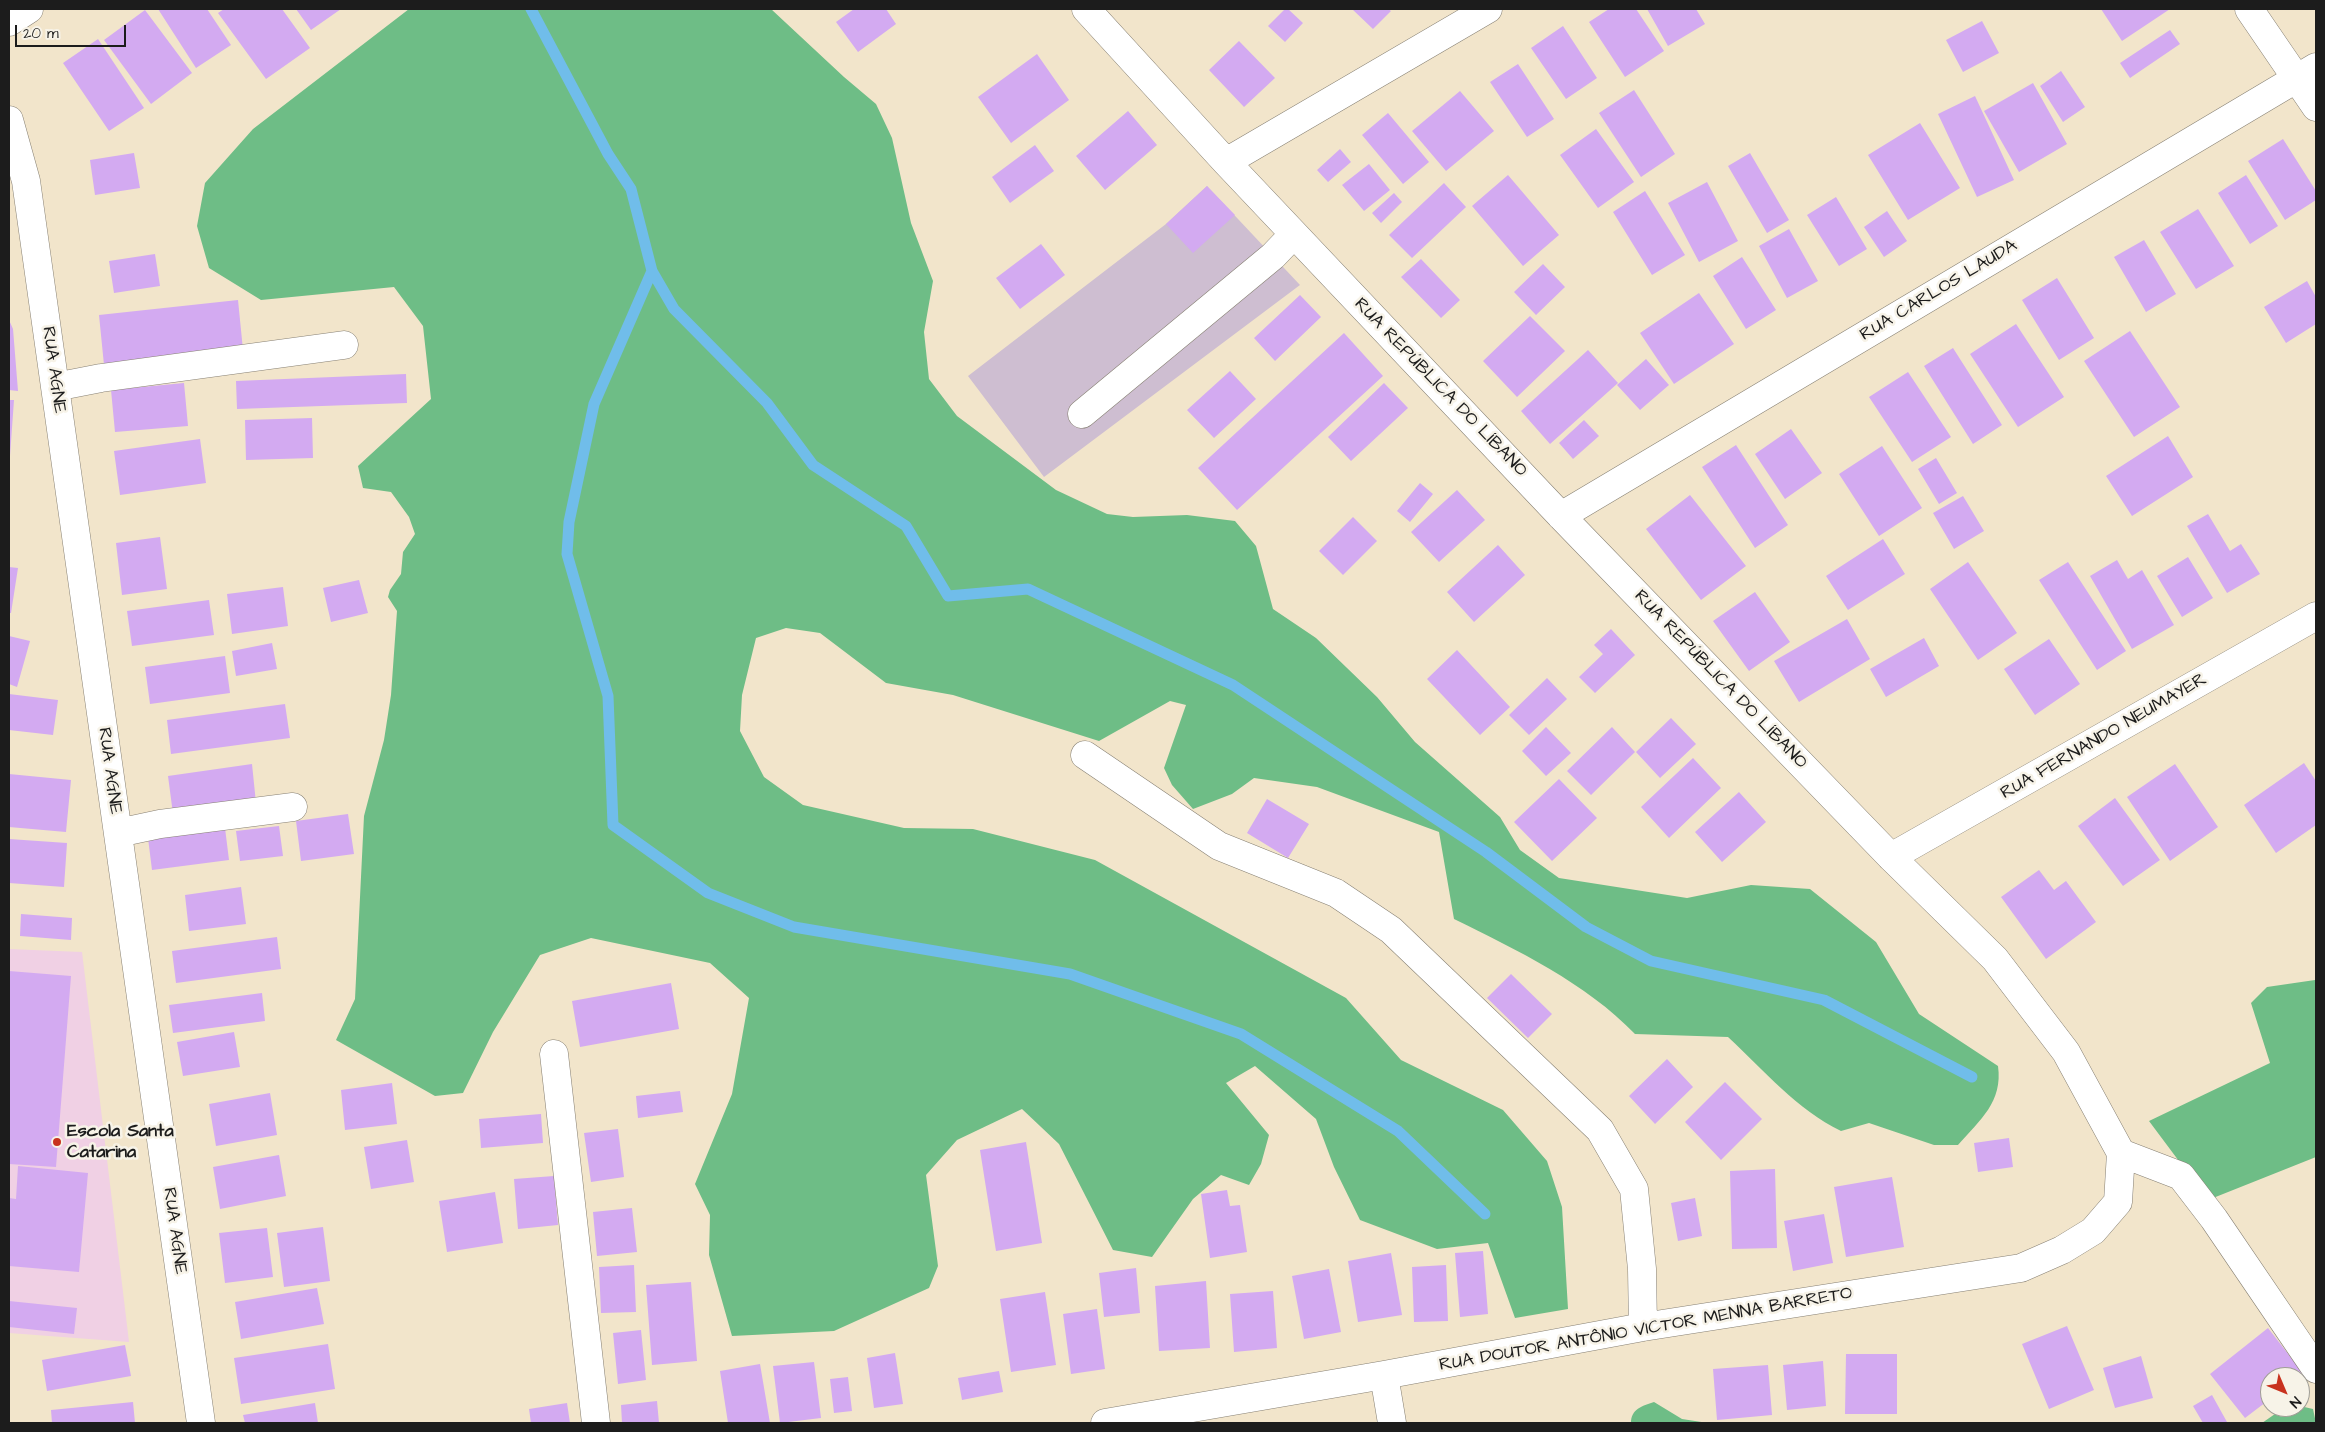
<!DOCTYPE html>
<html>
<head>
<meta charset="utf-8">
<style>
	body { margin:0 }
	#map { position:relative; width:2325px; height:1432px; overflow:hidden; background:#f2e5cb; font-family:"Architects Daughter",sans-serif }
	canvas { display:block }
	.frame { position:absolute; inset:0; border:10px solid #1c1c1c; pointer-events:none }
	.north { position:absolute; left:2260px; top:1367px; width:50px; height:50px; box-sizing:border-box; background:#f7f3e8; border:1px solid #9f9d96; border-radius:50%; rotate:135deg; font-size:14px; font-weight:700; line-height:20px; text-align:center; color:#1c1c1c }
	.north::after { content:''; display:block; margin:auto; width:18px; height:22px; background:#c8321e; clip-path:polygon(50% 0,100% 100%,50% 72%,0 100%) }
	.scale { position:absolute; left:15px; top:25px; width:111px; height:22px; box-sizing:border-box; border:2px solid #1c1c1c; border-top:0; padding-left:6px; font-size:15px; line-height:18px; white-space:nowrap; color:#1c1c1c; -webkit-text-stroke:4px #f7f3e8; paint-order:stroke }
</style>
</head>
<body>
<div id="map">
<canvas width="2325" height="1432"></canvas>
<div class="frame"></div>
<div class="north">N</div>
<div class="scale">20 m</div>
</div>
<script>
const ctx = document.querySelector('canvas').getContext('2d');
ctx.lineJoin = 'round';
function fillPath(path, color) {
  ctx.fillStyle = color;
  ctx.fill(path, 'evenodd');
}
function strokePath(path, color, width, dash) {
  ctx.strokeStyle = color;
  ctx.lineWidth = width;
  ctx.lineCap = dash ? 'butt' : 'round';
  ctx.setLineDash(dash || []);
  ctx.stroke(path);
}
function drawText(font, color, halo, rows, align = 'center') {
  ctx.font = font + ' "Architects Daughter",sans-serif';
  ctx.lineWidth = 5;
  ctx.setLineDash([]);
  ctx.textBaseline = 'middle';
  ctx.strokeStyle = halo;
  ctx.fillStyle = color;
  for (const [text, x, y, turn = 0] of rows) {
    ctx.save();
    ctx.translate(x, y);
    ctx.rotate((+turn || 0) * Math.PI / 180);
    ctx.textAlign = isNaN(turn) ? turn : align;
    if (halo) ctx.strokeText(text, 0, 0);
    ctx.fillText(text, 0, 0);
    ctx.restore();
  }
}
const built = new Path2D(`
	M9,949L82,952L129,1342L9,1333Z`);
const industrial = new Path2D(`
	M1207,186L1300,285L1044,477L968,376L1166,224Z`);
const forest = new Path2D(`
	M409,9H771L844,77L876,104L892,138L911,223L933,281L924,332L929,379L957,416L1056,490L1107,514L1133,517L1187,515L1235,521L1256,546L1273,609L1316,638L1377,697L1415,742L1500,817L1520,850L1559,878L1687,898L1751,885L1810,889L1876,942L1919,1014L1998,1066C2003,1102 1980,1120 1958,1145H1934L1869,1123L1841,1131C1797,1110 1764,1070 1728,1037L1635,1034C1586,983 1517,950 1454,919L1439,832L1317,787L1254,778L1232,794L1193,809L1172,785L1164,768L1186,705L1170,701L1099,741L953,695L886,683L820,633L786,628L756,638L742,695L740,731L764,777L803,805L904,828L973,829L1095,860L1346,998L1401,1060L1503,1110L1547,1161L1562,1207L1568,1309L1515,1318L1488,1243L1437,1249L1360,1220L1334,1167L1316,1119L1255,1066L1226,1083L1269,1135L1261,1164L1249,1185L1221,1175L1193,1199L1152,1257L1113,1250L1059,1144L1022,1109L957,1140L926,1175L938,1266L929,1288L834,1331L732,1336L709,1255L710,1215L695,1184L732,1094L749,998L710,963L591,938L540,955L493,1032L463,1093L435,1096L336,1040L355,999L364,816L384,740L391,695L397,611L388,597L390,590L401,574L403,552L415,534L409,517L391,492L363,488L358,466L431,399L423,326L394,287L261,300L209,268L197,226L205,183L253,129Z
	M2316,973V1157L2208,1200L2149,1121L2270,1063L2251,1003L2267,987L2315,980Z
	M1654,1402L1682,1419L1708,1423H1631C1631,1409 1642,1406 1654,1402Z
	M2300,1406L2313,1409L2316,1423H2262L2285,1407Z`);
const stream = new Path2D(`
	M531,9L608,154L631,189L652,271L674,309L767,403L813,465L906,526L948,596L1028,589L1233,685L1486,852L1586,927L1651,961L1824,1000L1972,1077
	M652,271L594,404L569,522L567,554L608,696L613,825L708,893L794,927L1070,974L1241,1034L1398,1131L1485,1214`);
const building = new Path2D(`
	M158,9H207L231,45L196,68Z
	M224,9H282L310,48L266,79L218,13Z
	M296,9H341L311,30Z
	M854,9H886L896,24L858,52L836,22Z
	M1285,9H1288L1303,23L1285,42L1268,26Z
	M1352,9H1388L1391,11L1373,29Z
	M1609,9H1636L1664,51L1625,77L1589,22Z
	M1647,9H1696L1705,24L1668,46Z
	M2101,9H2170L2122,41Z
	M145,10L192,73L151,104L104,40Z
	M1982,21L1999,53L1963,72L1946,40Z
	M1563,26L1597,78L1566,99L1531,48Z
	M2170,30L2180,44L2130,78L2120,63Z
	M98,39L144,108L109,131L63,63Z
	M1239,41L1275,78L1244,107L1209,70Z
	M1037,54L1069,100L1011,143L978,97Z
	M1518,64L1554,119L1527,137L1490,82Z
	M2061,71L2085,107L2063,122L2040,86Z
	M2033,83L2067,144L2019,172L1984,111Z
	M1634,90L1675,154L1641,177L1599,113Z
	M1460,91L1494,131L1446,171L1412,131Z
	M1975,96L2014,180L1977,197L1938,114Z
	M1128,111L1157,145L1105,190L1076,156Z
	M1388,113L1429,162L1403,184L1362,135Z
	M1920,123L1960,188L1908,220L1868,155Z
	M1596,129L1634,182L1598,208L1560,155Z
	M2283,139L2316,191V200L2285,220L2248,161Z
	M1035,145L1054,171L1010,203L992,177Z
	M1340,149L1351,162L1328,182L1317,170Z
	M134,153L140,188L95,195L90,160Z
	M1750,153L1789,220L1767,233L1728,166Z
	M1369,164L1390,190L1364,211L1342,185Z
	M1508,175L1559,235L1523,266L1472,206Z
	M2246,175L2278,226L2250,244L2218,193Z
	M1707,182L1738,241L1699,262L1668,203Z
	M1444,183L1466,207L1412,258L1389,235Z
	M1207,186L1235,215L1193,253L1166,224Z
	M1645,191L1685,255L1652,275L1613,212Z
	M1394,193L1402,202L1381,223L1372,213Z
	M1836,197L1867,249L1839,266L1807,215Z
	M2198,209L2234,266L2196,289L2160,232Z
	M1887,211L1907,241L1884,257L1864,227Z
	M1789,229L1818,281L1787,298L1759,246Z
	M2144,240L2176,294L2146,312L2114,257Z
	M1041,244L1065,275L1020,309L996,278Z
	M155,254L160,286L114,293L109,261Z
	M1742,257L1776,310L1746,329L1713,276Z
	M1421,259L1460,300L1441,318L1401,277Z
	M1543,264L1565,287L1536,315L1514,292Z
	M2057,278L2094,338L2059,360L2022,300Z
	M2307,281L2316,297V324L2286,343L2264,307Z
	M1699,293L1734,344L1674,384L1640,333Z
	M1300,295L1321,317L1275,361L1254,338Z
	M238,300L243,350L104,365L99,315Z
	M1530,316L1565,351L1517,397L1483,361Z
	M9,320L13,329L18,391L9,390Z
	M2016,324L2064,397L2018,427L1970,354Z
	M2130,331L2180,407L2134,437L2084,361Z
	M1344,333L1383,376L1237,510L1198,468Z
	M1953,348L2002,425L1973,444L1924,366Z
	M1588,350L1618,383L1550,444L1521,411Z
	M1646,359L1669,385L1640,410L1617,385Z
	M1230,371L1256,399L1214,438L1187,410Z
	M1908,372L1951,437L1912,462L1869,397Z
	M406,374L407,403L237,409L236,381Z
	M184,383L188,426L115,432L111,390Z
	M1384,383L1408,408L1351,461L1328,437Z
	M9,400H14L10,456H9Z
	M312,418L313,458L246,460L245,420Z
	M1584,420L1599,436L1573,459L1559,443Z
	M1791,429L1822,473L1785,499L1755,454Z
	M2168,436L2193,477L2132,516L2106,476Z
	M200,439L206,483L120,495L114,451Z
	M1736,445L1788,525L1755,548L1702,467Z
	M1882,446L1922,508L1879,536L1839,474Z
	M1936,458L1957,493L1939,504L1918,469Z
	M1420,483L1433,494L1410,522L1397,511Z
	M1457,490L1485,520L1439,562L1411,532Z
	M1690,495L1746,566L1701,600L1646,529Z
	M1963,496L1984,531L1954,549L1933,513Z
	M2208,514L2230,551L2241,544L2260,574L2227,593L2187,526Z
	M1353,517L1377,541L1343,575L1319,551Z
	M160,537L167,589L122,595L116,543Z
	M1883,539L1905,574L1848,610L1826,576Z
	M1498,545L1525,575L1474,622L1447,592Z
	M2188,557L2213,598L2182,617L2157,576Z
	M2117,560L2128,579L2142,570L2174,625L2132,649L2090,576Z
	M1968,562L2017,633L1978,660L1930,589Z
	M2068,562L2126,651L2097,670L2039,580Z
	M9,567L18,568L11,613H9Z
	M359,580L368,613L331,622L323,588Z
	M283,587L288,626L232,634L227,594Z
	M1755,592L1790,642L1749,671L1713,621Z
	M209,600L214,635L132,646L127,611Z
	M1847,619L1870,659L1799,702L1774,661Z
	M1611,629L1635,655L1595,693L1579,677L1603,654L1594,645Z
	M9,636L30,641L17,687L9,684Z
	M1924,638L1939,666L1886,697L1870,669Z
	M2049,639L2080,684L2035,715L2004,669Z
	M272,643L277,669L236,676L232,651Z
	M1457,650L1510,707L1480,735L1427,679Z
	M225,656L230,693L150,704L145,667Z
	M1547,678L1567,699L1529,735L1509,715Z
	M9,694L58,700L53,735L9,730Z
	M285,704L290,738L171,754L167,720Z
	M1671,718L1696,744L1660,778L1636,752Z
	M1546,727L1571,753L1546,776L1522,751Z
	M1612,727L1635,752L1591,795L1567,771Z
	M1693,758L1721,788L1669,838L1641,807Z
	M2304,763L2316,781V825L2276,853L2244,805Z
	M252,764L256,803L173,814L168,776Z
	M2175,764L2218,827L2170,861L2127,797Z
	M9,774L71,780L66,832L9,827Z
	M1559,779L1597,818L1552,861L1514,822Z
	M1739,792L1766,822L1722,862L1695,832Z
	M2115,798L2160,860L2123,886L2078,826Z
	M1267,799L1309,824L1288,858L1247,833Z
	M348,814L354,854L301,861L296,821Z
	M279,826L283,856L240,861L236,831Z
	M225,828L229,860L152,870L148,838Z
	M9,839L67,843L64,887L9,883Z
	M2039,870L2054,890L2066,881L2096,922L2046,959L2001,897Z
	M241,887L246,924L189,931L185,895Z
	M21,914L72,918L71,940L20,936Z
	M277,937L281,969L176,983L172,951Z
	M9,971L71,976L56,1167L9,1164Z
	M1511,974L1552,1014L1528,1038L1487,998Z
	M671,983L679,1029L580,1047L572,1001Z
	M262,993L265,1021L173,1033L169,1005Z
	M234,1032L240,1067L183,1076L177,1042Z
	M1667,1059L1693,1087L1655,1124L1629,1096Z
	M1725,1082L1762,1119L1721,1160L1685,1122Z
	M392,1083L397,1124L345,1130L341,1090Z
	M680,1091L683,1112L638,1118L636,1096Z
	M270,1093L277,1135L216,1146L209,1104Z
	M541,1114L543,1143L481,1148L479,1119Z
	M618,1129L624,1177L591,1182L584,1133Z
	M2009,1138L2013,1167L1978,1172L1974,1143Z
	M407,1140L414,1182L371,1189L364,1147Z
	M1026,1142L1042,1243L996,1251L980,1150Z
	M279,1155L286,1196L220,1209L213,1167Z
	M18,1166L88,1173L79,1272L9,1266V1198L16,1199Z
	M1775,1169L1777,1248L1732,1249L1730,1171Z
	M554,1176L558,1225L518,1229L514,1179Z
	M1892,1177L1904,1247L1846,1257L1834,1187Z
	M1227,1190L1230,1206L1240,1205L1247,1252L1210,1258L1201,1194Z
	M495,1192L503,1243L447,1252L439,1201Z
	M1695,1198L1702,1236L1678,1241L1671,1203Z
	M632,1208L637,1252L597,1256L593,1212Z
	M1824,1214L1833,1263L1793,1271L1784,1221Z
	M323,1227L330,1281L284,1287L277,1233Z
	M267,1228L273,1277L225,1283L219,1233Z
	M1483,1251L1488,1314L1460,1317L1455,1253Z
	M1391,1253L1402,1315L1358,1322L1348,1261Z
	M634,1265L636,1312L601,1313L599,1267Z
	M1446,1265L1448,1321L1414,1322L1412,1267Z
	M1136,1268L1140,1313L1104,1317L1099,1273Z
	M1329,1269L1341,1332L1304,1339L1292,1276Z
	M1206,1281L1210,1348L1159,1351L1155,1286Z
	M691,1282L697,1361L652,1365L646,1285Z
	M317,1288L324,1324L241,1339L235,1302Z
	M1273,1291L1277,1348L1234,1352L1230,1294Z
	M1045,1292L1056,1365L1011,1372L1000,1299Z
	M9,1301L77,1308L74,1334L9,1327Z
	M1097,1309L1105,1369L1071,1374L1063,1314Z
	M2067,1326L2094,1390L2049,1409L2022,1344Z
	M2268,1328L2303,1373L2298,1377H2270V1399L2245,1418L2210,1374Z
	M641,1330L646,1380L618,1384L613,1333Z
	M328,1344L335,1389L241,1404L234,1358Z
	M125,1345L131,1376L47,1391L42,1360Z
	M895,1353L903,1404L874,1408L867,1358Z
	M1846,1354H1897V1414H1845Z
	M2141,1356L2153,1398L2115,1408L2103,1368Z
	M1823,1361L1826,1406L1787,1410L1783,1365Z
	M814,1362L821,1418L780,1423L773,1366Z
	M760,1364L770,1423H728L720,1371Z
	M1768,1365L1772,1415L1717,1420L1713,1369Z
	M999,1371L1003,1392L962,1400L958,1378Z
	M848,1377L852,1411L834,1413L830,1379Z
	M2212,1395L2227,1422L2224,1423H2203L2193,1406Z
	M657,1401L659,1423H622L621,1405Z
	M133,1402L135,1423H52L51,1410Z
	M315,1403L318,1423H245L243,1415Z
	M567,1403L570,1423H531L529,1409Z`);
const minor = new Path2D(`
	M1086,9L1226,162L1561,516L1891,857L1995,959L2066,1052L2121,1153L2181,1176L2214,1219L2316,1369
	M2249,9L2316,107
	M9,22L29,9
	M9,120L26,181L201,1423
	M1226,162L1488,9
	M55,387L101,378L344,345
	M1082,414L1273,256L1294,234
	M1561,516L2316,67
	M1085,755L1219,846L1336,893L1391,930L1600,1130L1634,1189L1642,1269L1643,1327
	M118,833L160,824L293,807
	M1891,857L2316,616
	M554,1054L596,1423
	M1384,1375L1392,1423
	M1105,1423L1384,1375L1643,1327L2021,1268L2062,1250L2093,1231L2118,1202L2121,1153`);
const markers = [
	[57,1142,5,"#c8321e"]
];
const streetNames = [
	["RUA CARLOS LAUDA",1939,291,-31],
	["RUA AGNE",53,370,82],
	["RUA REPÚBLICA DO LÍBANO",1440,388,46],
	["RUA REPÚBLICA DO LÍBANO",1720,680,46],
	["RUA FERNANDO NEUMAYER",2104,737,-30],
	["RUA AGNE",109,771,82],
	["RUA AGNE",174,1231,82],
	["RUA DOUTOR ANTÔNIO VICTOR MENNA BARRETO",1646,1330,-10]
];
const poiNames = [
	["Escola Santa",67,1132],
	["Catarina",67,1153]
];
fillPath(built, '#f0d0e4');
fillPath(industrial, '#cebed1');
fillPath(forest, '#6ebd86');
strokePath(stream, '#70bdea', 11);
fillPath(building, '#d3aaf1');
strokePath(minor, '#878074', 29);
strokePath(minor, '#fff', 28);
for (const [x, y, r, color] of markers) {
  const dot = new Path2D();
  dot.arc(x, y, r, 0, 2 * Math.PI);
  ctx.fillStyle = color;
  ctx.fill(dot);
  strokePath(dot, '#f7f3e8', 2);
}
drawText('18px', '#1c1c1c', '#f7f3e8', streetNames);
drawText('bold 18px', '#1c1c1c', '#f7f3e8', poiNames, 'left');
</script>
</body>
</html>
